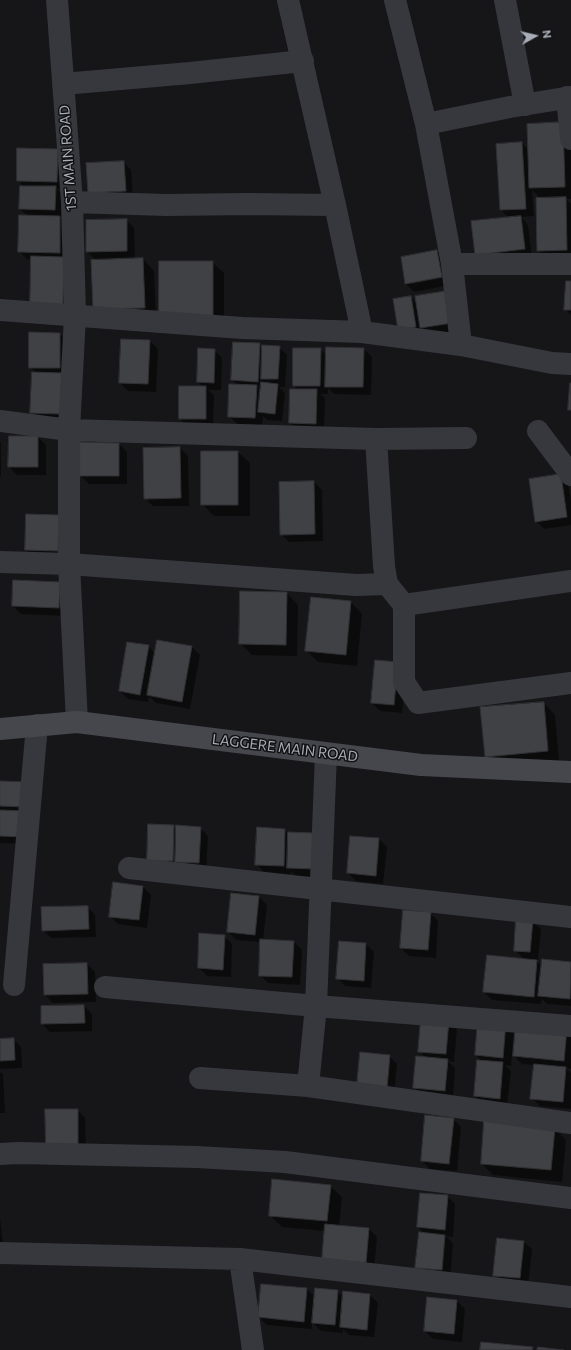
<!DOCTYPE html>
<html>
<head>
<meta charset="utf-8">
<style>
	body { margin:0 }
	#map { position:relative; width:571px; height:1350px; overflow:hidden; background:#161618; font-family:Commissioner,sans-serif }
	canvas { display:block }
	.north { position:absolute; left:515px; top:16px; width:40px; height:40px; -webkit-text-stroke:3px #111113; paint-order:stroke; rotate:82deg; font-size:11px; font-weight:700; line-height:16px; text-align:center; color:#a8adb8 }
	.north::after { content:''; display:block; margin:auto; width:14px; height:18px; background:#a8adb8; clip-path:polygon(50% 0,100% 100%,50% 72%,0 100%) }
</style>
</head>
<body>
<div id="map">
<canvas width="571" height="1350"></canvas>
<div class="north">N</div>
</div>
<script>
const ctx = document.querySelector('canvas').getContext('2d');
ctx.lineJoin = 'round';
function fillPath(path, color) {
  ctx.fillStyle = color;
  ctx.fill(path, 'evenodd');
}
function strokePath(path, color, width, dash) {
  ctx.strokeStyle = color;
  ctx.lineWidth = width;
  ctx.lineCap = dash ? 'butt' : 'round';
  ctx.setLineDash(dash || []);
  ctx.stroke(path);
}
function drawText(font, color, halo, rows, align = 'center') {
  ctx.font = font + ' Commissioner,sans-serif';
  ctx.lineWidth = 3;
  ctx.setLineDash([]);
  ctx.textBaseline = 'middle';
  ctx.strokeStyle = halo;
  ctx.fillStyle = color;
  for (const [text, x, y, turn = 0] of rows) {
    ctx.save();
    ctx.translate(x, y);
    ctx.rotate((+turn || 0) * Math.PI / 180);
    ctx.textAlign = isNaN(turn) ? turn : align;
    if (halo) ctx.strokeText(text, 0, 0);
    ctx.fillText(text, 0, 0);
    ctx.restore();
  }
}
const shadow = new Path2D(`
	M571,132V199H566L571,204V258H546L538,250L541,199L532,190L534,216L521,217L528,225L532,257L484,262L509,218L501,210L497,145L522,143L529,150Z
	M57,150L64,189H57L64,195L63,218H61L68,225L71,313L39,312L32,260L27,259L19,251L28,216L20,209L24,187L18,180Z
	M124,162L131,170L133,198L97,201Z
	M126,220L134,228L135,259H143L154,271L156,319L105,320L96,260L87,252Z
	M437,251L445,259L450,285L414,292L406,284ZM447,275V277L411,284V282Z
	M212,262L224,273V327H172Z
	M571,282V315L565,309Z
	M411,297L417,304L460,331L429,336L407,337Z
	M60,334L68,342V421L39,420L31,412L36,373L30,367Z
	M150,341L158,349L156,392L128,391L120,383Z
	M259,344L263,348L279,347L287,355L285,387H279L285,393L282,421L267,420L263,416L262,426L237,424L229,416L238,385L232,380Z
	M321,349L327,356L364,349L372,357L371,395L334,394L328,388V394H320L325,398L324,432L298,431L290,423L298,390L294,385Z
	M214,350L222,358L221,390H208L214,395L213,427H188L180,419L203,387L198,382Z
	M38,437L46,445V475H17L9,467Z
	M0,442L1,443V476H0Z
	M119,444L127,452V484H89L81,476Z
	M180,448L188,456L189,506H153L145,498Z
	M238,452L250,463V516H214L202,504Z
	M560,475L568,483L571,500V525L544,529L536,521Z
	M314,482L322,490L323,541L289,542L281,534Z
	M27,515L66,558H34L26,550Z
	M59,583L67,616L21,614L13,606Z
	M287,593L298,605L297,656L252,655L240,643Z
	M351,602L362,614L357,666L318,662L306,650Z
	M148,646L156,654L192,647L200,655L190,709L156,703L149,696L148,702L128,699L120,691Z
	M406,671L402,713L380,711L372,703Z
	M544,703L555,715L559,762L497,768L486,756Z
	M0,782L26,783L31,844L0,843Z
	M173,826L177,830L200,828L208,836L206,871L156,868Z
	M258,828L285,830L321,877L296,876L291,871V874L264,872L256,864Z
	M379,839L387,847L383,884L356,881L348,873Z
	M143,887L151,895L147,928L118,924L110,916Z
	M232,895L259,897L267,905L263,940L294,942L302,950L300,985L268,983L260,975L261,942L236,940L228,932Z
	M87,907L95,915L96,937L51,938L43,930Z
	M430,913L438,921L436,958L409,956L401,948Z
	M533,921L541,929L538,960H536L542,966V960L571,963V1006L547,1004L542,999L541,1004L492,1000L484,992L524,959L515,950Z
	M224,936L232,944L231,977L207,976L199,968Z
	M366,944L374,952L371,988L345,986L337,978Z
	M87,964L95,972L96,1002L53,1003L45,995L44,965Z
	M84,1006L92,1014V1031L50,1032L42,1024V1007Z
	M479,1020L514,1031L511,1066L505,1065L511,1071L507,1106L483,1104L475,1096L482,1061L476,1055Z
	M449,1021L457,1029L454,1062L448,1061L455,1068L453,1099L422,1096L415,1088L426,1058L419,1051Z
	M571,1034V1069L566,1068L571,1073V1109L540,1106L532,1098L535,1065L522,1064L514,1056Z
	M13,1039L21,1047L22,1068L0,1069V1040Z
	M389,1056L397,1064L394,1095L366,1093Z
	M0,1072L3,1074L5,1113H0Z
	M46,1110H77L85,1118L86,1153Z
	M453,1119L461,1127L457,1171L430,1169L422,1161Z
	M555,1129L566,1140L562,1182L493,1175L482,1164Z
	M330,1186L342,1197L339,1227L369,1229L377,1237L374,1271L326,1231L282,1227L270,1215Z
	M447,1196L455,1204L453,1237L446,1236L453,1244L450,1278L424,1275L416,1267L425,1234L418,1227Z
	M0,1217L4,1254H0Z
	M524,1242L532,1249L528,1286L502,1283L494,1275Z
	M307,1289L315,1297L337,1291L343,1297L370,1295L378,1303L374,1337L349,1335L343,1329V1333L321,1331L312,1322V1329L267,1325L259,1317Z
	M457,1301L465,1309L462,1342L433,1339L425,1331Z`);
const building = new Path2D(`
	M563,122L565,187L529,188L527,124Z
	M522,142L526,209L500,210L496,144Z
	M17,148L58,149L57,182L17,181Z
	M124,161L126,191L88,193L86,163Z
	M20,186H56L55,210L19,209Z
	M566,197L567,250L537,251L536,198Z
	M19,215L60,216V253L18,252Z
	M521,216L525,249L475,255L471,221Z
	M127,219V251L86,252V220Z
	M437,250L442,277L405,284L401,257Z
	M31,256L64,257L63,305L30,304Z
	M143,258L145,308L93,309L91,260Z
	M159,261H213V316H159Z
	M566,281H571V310H564Z
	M447,291L452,323L420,328L415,296Z
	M411,296L416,327L398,330L393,299Z
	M29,332L60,333V368H29Z
	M121,339L150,340L148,384L119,383Z
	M233,342L260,343L258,382L231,380Z
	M262,345L280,346L278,379H261Z
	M326,347L364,348L363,387H325Z
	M198,348L215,349L214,383L197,382Z
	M293,348H321L320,386H293Z
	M32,372L62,373L61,414L30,413Z
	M261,382L278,384L275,414L258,412Z
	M570,383H571V410H568Z
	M229,384L257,385L255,418L228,417Z
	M179,386H206V419H179Z
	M290,389H317L316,424L289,423Z
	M9,436H38V467H8Z
	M80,442L119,443V476H80Z
	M180,447L181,498L144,499L143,448Z
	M201,451H238V505H201Z
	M561,474L567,517L535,522L529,479Z
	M314,481L315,534L280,535L279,482Z
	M26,514L59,515L58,551L25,550Z
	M13,580L60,582L59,608L12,606Z
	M240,591L287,592L286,645L239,644Z
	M311,597L351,601L346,655L305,651Z
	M157,640L192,646L182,702L147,695Z
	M127,642L149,645L140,695L119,691Z
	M375,660L398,662L394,705L371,703Z
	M544,702L548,751L485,757L480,707Z
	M0,781L27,782L26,807L0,806Z
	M0,810L25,811L24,837L0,836Z
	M148,824L174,825L173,861H147Z
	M176,825L201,827L199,863L175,862Z
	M257,827L285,829L284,866L255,865Z
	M288,832L315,833L314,869L287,868Z
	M350,836L379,838L376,876L347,873Z
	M113,882L143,886L139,920L109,917Z
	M231,893L259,896L255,935L227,932Z
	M88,906L89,929L42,931L41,907Z
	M403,910L431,912L428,950L400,948Z
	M516,918L533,920L530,952L514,951Z
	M199,933L225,935L223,970L198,968Z
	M260,939L294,941L292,977L259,976Z
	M339,941L366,943L364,981L336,979Z
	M487,955L537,960L534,997L483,992Z
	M542,959L571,962L570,999L538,996Z
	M87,963L88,994L44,995L43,964Z
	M84,1005L85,1023L41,1024V1006Z
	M421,1018L449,1020L446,1054L418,1052Z
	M478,1019L506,1022L503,1058L475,1055Z
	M516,1023L567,1028L564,1061L513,1056Z
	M14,1038L15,1060L0,1061V1039Z
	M360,1052L390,1055L387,1088L357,1085Z
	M416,1056L448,1059L445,1091L413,1088Z
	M477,1060L503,1062L500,1099L474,1096Z
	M534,1064L566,1067L563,1102L530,1099Z
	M45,1109H78V1145L46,1146Z
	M425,1115L454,1118L449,1164L421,1161Z
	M484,1121L555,1128L551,1170L481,1164Z
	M272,1179L331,1185L327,1221L269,1216Z
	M420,1193L448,1195L445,1230L417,1227Z
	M325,1224L369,1228L366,1263L322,1259Z
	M419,1232L445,1235L442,1270L415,1268Z
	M497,1238L524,1241L520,1278L493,1276Z
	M261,1284L307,1288L304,1322L258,1317Z
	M315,1288L338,1290L335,1325L312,1323Z
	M343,1291L370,1294L367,1330L340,1327Z
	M427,1297L457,1300L454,1334L424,1331Z
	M481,1342L533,1347L532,1350H480Z
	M538,1347L564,1350H537Z`);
const street = new Path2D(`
	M57,0L72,202L75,316L69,430V564L77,722
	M288,0L335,205L362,332
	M395,0L426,124L452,264L461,345
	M505,0L525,105
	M63,84L190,73L303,61
	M567,97L571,139
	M426,124L510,107L571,97
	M72,202L166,205L248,204L335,205
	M452,264H571
	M0,310L242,328L362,332L461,345L552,363L571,364
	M0,421L69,430L376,439L384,566L387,584L356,585L69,564L0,562
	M538,431L571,475
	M376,439L466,438
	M387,584L404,605V682L418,703L571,683
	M404,605L571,581
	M129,868L571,917
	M14,985L37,725
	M105,987L316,1006L571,1026
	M200,1078L308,1086L571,1123
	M308,1086L316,1006L326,754
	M0,1154L18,1153L197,1157L285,1162L571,1198
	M0,1253L240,1259L571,1297
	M240,1259L253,1350`);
const secondary = new Path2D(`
	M0,729L77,722L421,765L571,772`);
const streetNames = [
	["1ST MAIN ROAD",68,158,-94],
	["LAGGERE MAIN ROAD",285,748,7]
];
fillPath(shadow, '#0007');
fillPath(building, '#404145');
strokePath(building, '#303034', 1);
strokePath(street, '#37383d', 22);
strokePath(secondary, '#45474d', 22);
drawText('14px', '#a8adb8', '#111113', streetNames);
</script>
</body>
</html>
